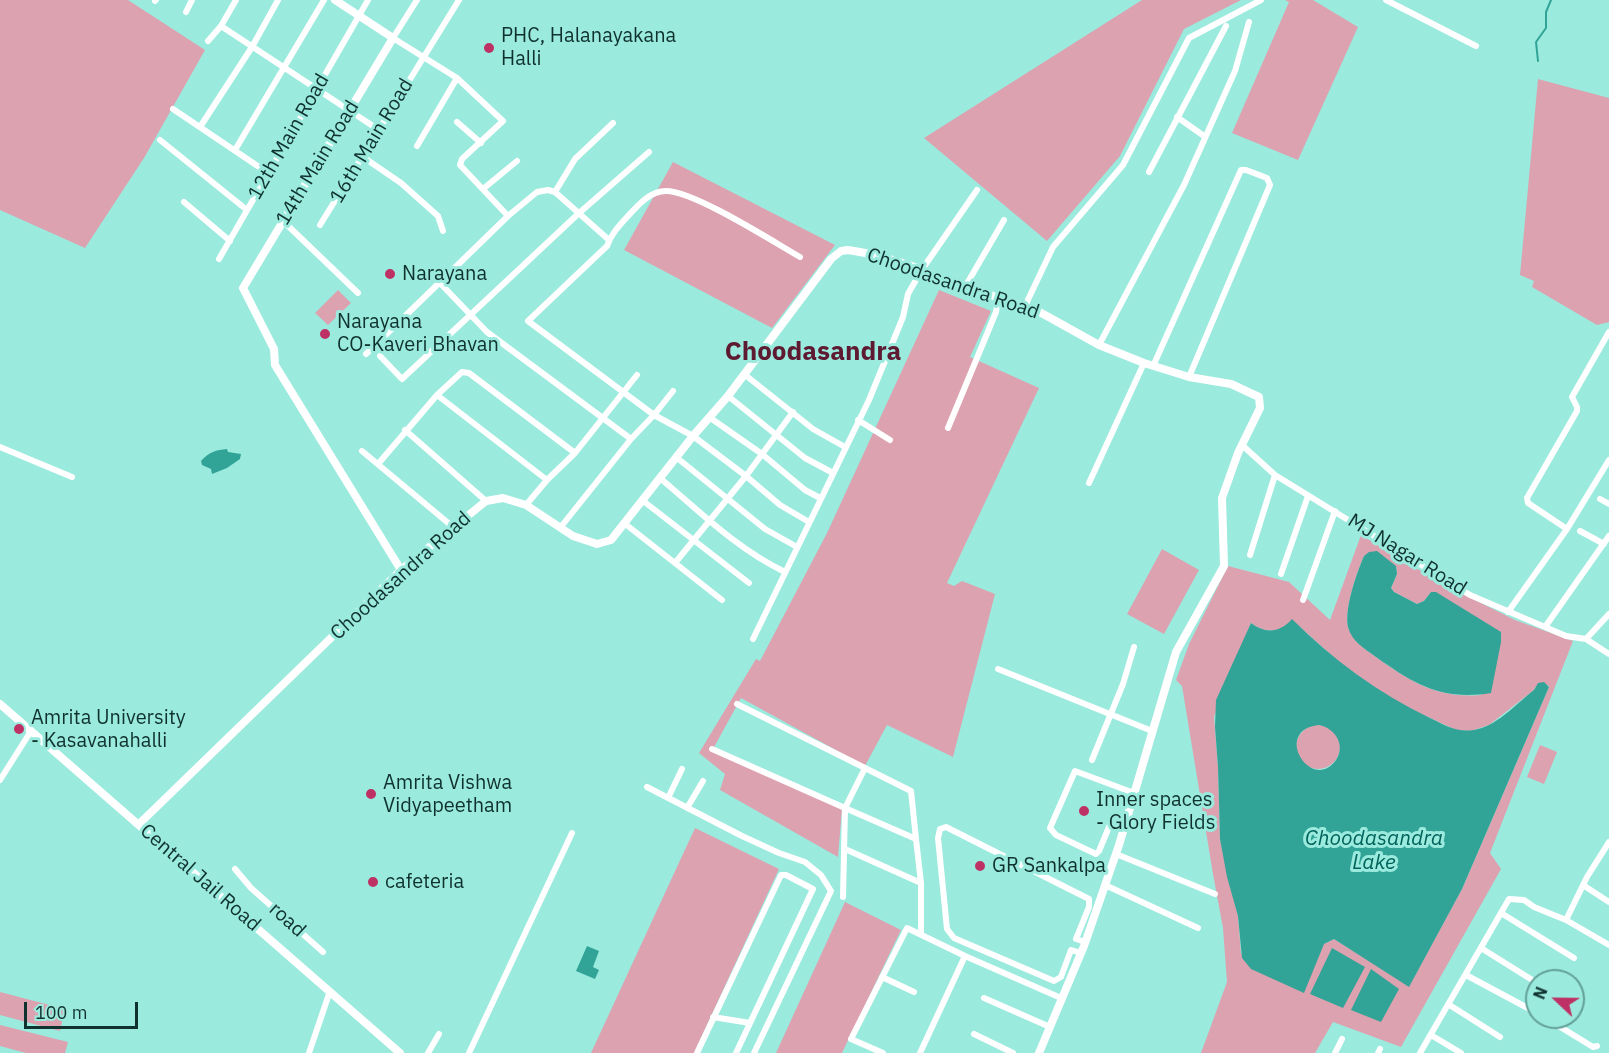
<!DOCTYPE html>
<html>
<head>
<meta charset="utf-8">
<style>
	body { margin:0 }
	#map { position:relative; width:1609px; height:1053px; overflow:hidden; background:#9beade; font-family:"IBM Plex Sans",sans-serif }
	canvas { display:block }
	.north { position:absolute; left:1525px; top:969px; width:60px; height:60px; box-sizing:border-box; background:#9beade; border:2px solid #63a098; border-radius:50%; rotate:292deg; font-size:16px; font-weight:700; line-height:24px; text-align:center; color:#10322e }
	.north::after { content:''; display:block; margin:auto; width:21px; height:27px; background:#be3165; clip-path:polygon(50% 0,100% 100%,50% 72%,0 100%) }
	.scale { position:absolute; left:24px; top:1002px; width:114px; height:27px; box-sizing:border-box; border:3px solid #10322e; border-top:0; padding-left:8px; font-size:18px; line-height:21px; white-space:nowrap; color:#10322e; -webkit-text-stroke:4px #9beade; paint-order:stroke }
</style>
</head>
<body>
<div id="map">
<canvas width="1609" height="1053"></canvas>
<div class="north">N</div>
<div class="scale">100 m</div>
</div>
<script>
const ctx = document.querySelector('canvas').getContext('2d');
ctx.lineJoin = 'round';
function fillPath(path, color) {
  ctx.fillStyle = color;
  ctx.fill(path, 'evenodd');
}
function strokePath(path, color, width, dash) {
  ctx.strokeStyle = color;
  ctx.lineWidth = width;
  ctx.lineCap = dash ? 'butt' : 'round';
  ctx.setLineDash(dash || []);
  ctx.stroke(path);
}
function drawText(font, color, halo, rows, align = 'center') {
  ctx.font = font + ' "IBM Plex Sans",sans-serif';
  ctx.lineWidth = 6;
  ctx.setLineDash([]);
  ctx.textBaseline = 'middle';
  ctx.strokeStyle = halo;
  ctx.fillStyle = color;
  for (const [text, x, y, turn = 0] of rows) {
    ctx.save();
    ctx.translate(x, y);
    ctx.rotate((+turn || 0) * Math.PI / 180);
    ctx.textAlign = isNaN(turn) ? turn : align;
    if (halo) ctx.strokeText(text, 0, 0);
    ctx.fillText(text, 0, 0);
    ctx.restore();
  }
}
const green = new Path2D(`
	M0,0H128L205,50L144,158L85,248L0,210Z
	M1142,0H1241L1184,29L1120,156L1047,241L924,138Z
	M1285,0H1313L1358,27L1298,160L1232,133L1289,2Z
	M1538,79L1609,98V322L1597,325L1532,287L1534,281L1520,275Z
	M673,162L835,245L772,328L624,250Z
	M338,290L351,303L328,325L315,313Z
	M939,290L991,311L970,357L1039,388L947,583L954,586L962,581L995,594L953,757L887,725L865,766L741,698L713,749L842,809L838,857L720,790L725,774L699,753L756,659L760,661L827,533Z
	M1361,535L1441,583L1515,620L1573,641L1490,853L1501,869L1401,1047L1333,1022L1315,1053H1201L1227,982L1223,928L1213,874L1182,686L1176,680L1189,644L1228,566L1289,582L1330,620ZM1364,556L1396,566L1397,574L1391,588L1394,592L1417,604L1424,601L1431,592L1481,695C1437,699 1410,681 1376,657C1365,649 1352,641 1348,627C1344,609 1357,572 1364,556ZM1292,620L1339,662L1371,685L1404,706L1456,730L1471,731L1489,725L1534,690L1535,687L1548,685L1549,687L1462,889L1409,986L1334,939L1324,944L1241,954L1238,916L1220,839L1218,767L1214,717L1251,623C1265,634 1280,633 1292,620Z
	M1162,549L1199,570L1164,634L1127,614Z
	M1296 747a22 22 0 1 1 44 0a22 22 0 1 1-44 0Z
	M1540,745L1557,752L1544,784L1527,777Z
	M695,828L779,869L694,1053H591Z
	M845,902L901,930L842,1053H776Z
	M0,992L65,1009L60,1031L0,1015Z
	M0,1025L68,1042L65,1053H26L0,1046Z`);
const water = new Path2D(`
	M227,449L228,452L241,454L240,459L227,468L212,474L211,469L202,465L201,461C209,452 216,450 227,449Z
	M1377,551L1396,566L1397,574L1391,588L1394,592L1417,604L1424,601L1431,592H1436L1501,632V642L1491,693C1442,701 1414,684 1376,657C1364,648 1352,642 1348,627C1344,609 1357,572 1364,556L1369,552Z
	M1292,619C1333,660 1378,693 1430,718C1446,726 1460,734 1478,729C1499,724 1517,703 1534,690L1538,683L1544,682L1549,687L1462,889L1409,987L1334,939L1324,944L1304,993L1251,969L1242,958L1238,916L1227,877L1220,839L1218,767L1215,727L1216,700L1251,623C1265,634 1280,633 1292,619ZM1319,725C1335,728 1346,745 1336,760C1312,794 1271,730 1319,725Z
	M587,946L599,951L593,967L599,970L595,979L576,971Z
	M1332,948L1365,967L1343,1008L1310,994Z
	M1371,969L1399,989L1381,1022L1351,1010Z`);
const stream = new Path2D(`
	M1538,61L1536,42L1546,28V12L1551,0`);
const street = new Path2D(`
	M417,0L393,38L457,78L503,121L462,159L460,165L508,216
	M1386,0L1476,46
	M155,1L156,0
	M186,12L192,0
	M221,26L379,130
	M208,41L221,26L236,0
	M173,109L268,173
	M1177,117L1204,136
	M457,122L481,143
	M200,127L252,47L278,0
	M160,140L247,210
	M417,146L457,78
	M235,150L324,0
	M363,157L401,183L438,216L443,231
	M1149,172L1226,26
	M483,189L517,161
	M555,192L575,159L613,123
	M184,202L230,241
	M283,221L358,293
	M320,225L459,0
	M800,257C772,241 694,191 666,191C650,191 638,205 628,216C620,225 611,234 607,246L528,321L654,415L693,436L746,476L780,505L809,522
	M219,259L368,0
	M439,282L487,332L631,439
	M965,287L1004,220
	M1025,306L1053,247L1123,165L1189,38L1261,0
	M1099,345L1184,185L1235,71L1249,22
	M366,354L508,216L537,192L548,190L555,192L609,240
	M380,356L402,379L578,214L649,152
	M1154,364L1241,170H1246L1267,178L1270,185L1189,377
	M744,374L813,429L845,447
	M437,395L547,480
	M728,396L805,458L833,473
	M709,417L762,454L805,490L820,498
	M858,420L890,440
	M948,428L996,312L998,298
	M405,430L486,501
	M1242,445L1275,475L1470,595L1566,636L1586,639L1609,654
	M0,447L72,477
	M362,451L453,527
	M676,457L765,529L797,547
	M378,464L437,395L462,372L469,373L575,453
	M660,478C700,512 737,549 785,572
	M1089,483L1144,363
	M1600,499L1609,504
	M642,500L749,583
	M526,505L547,480L575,453L637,375
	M624,523L722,600
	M560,528L631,439L654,415L673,391
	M1567,529L1528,503L1527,498L1577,411V407L1572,397L1609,332
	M1580,531L1604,544
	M1250,555L1275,475
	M675,563L746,476L793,412
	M1281,574L1308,496
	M1303,600L1335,511
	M1508,612L1567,529L1609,460
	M1545,627L1609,536
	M753,639L869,400L903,317L908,294L921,271L977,190
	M1586,639L1609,614
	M998,669L1152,731
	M737,704L911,791L916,839
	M712,749L845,808L865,768
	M1092,760L1123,684L1134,647
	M0,780L31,731
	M647,787L742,836L779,853L805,862L821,875L831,891L754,1053
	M668,798L682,769
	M687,808L703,781
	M1127,818L1114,815L1099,851L1096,854L1056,835L1050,828L1075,771L1134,793
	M845,849L921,883
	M1116,854L1215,894
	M235,869L251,888L323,952
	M1105,885L1198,928
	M1583,885L1609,902
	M843,897L845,808L916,839L921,883V934
	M1501,913L1574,958
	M1566,920L1587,877L1609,842
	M1481,948L1537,983
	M1081,953L1071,950L1061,977L1054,981L954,938L947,929L938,838L940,829L946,827L1089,899V907L1076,939L1085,942
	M1466,975L1537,1013
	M882,977L914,992
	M984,998L1050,1027
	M1448,1004L1500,1037
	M713,1017L750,1023
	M1544,1017L1593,1047L1597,1046
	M974,1034L1013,1053
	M1431,1035L1461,1053
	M309,1053L330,991
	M428,1053L439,1034
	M469,1053L572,833
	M697,1053L781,875H786L813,889L736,1053
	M883,1053L851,1039L907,928L965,956L1061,998
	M920,1053L965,956
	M1335,1053L1342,1039
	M1378,1053L1380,1049
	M1420,1053L1509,899L1524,900L1534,907L1566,920L1609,945`);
const secondary = new Path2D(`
	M335,0L393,38L243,288L274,349L275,365L401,570
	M0,704L400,1053
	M139,824L401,570L486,501L503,498L526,505L573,536L597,544L611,540L693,436L728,396L831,259L841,251L848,250L877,255L915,267L947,281L1036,310L1099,345L1144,363L1189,377L1231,384L1259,397L1260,408L1238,453L1222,498L1224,566L1176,652L1119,845L1084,946L1039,1053`);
const markers = [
	[489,48,6,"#be3165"],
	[390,274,6,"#be3165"],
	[325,334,6,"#be3165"],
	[19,729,6,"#be3165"],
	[371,794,6,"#be3165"],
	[1084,811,6,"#be3165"],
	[980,866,6,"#be3165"],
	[373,882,6,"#be3165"]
];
const poiNames = [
	["PHC, Halanayakana",501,36],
	["Halli",501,59],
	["Narayana",402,274],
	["Narayana",337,322],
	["CO-Kaveri Bhavan",337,345],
	["Amrita University",31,718],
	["- Kasavanahalli",31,741],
	["Amrita Vishwa",383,783],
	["Vidyapeetham",383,806],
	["Inner spaces",1096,800],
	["- Glory Fields",1096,823],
	["GR Sankalpa",992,866],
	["cafeteria",385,882]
];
const streetNames = [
	["12th Main Road",289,137,-60],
	["16th Main Road",372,141,-59],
	["14th Main Road",318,163,-59],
	["Choodasandra Road",953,284,19],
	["MJ Nagar Road",1407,555,32],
	["Choodasandra Road",401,576,-42],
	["Central Jail Road",200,878,41],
	["road",287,920,42]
];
const waterNames = [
	["Choodasandra",1374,839],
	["Lake",1374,863]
];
const districtNames = [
	["Choodasandra",813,352]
];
fillPath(green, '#dca2b0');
fillPath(water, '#31a497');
strokePath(stream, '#31a497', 2);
strokePath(street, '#fff', 6);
strokePath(secondary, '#fff', 8);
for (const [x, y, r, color] of markers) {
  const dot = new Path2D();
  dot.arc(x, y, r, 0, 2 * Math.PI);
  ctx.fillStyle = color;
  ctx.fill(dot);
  strokePath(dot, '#9beade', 2);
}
drawText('20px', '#10322e', '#9beade', poiNames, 'left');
drawText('20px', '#10322e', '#9beade', streetNames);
drawText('italic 21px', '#01635a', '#9beade', waterNames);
drawText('bold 26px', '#5d1a31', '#9beade', districtNames);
</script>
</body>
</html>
